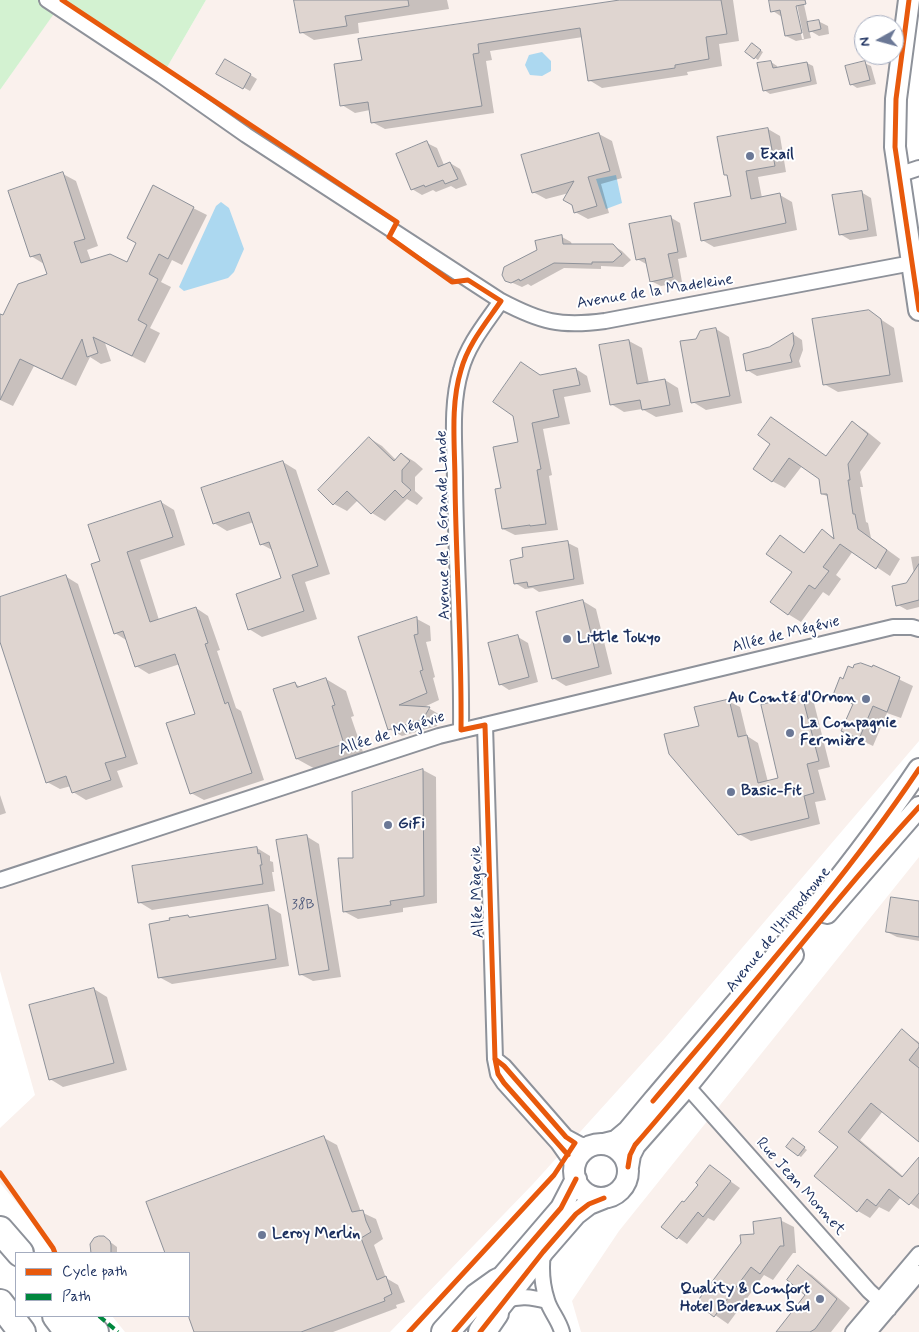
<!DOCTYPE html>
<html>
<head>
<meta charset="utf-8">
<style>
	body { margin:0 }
	#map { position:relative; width:919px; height:1332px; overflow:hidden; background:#fff; font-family:Mynerve,sans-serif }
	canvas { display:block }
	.legend { position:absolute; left:15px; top:1252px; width:175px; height:65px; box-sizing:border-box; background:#fff; border:1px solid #a4acbf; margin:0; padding:6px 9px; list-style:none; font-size:15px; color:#1b2f5e }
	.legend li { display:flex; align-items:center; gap:10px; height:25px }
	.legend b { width:25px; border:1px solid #a4acbf }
	.north { position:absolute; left:854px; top:15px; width:50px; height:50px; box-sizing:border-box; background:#fff; border:1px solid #a4acbf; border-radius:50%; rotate:263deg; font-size:14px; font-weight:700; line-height:20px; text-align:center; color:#1b2f5e }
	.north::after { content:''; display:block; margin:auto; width:18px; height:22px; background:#6b7896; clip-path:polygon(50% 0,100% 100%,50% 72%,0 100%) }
</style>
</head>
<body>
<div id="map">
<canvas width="919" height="1332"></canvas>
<ul class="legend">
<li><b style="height:6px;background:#e8590c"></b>Cycle path</li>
<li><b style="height:6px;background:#00873e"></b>Path</li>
</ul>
<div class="north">N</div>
</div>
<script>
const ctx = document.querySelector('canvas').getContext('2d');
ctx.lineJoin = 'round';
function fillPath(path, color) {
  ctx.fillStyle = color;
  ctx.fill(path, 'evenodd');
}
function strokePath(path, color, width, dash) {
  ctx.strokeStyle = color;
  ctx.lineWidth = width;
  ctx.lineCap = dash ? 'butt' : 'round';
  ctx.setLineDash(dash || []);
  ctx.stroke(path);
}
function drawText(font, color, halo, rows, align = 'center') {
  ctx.font = font + ' Mynerve,sans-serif';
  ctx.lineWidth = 4;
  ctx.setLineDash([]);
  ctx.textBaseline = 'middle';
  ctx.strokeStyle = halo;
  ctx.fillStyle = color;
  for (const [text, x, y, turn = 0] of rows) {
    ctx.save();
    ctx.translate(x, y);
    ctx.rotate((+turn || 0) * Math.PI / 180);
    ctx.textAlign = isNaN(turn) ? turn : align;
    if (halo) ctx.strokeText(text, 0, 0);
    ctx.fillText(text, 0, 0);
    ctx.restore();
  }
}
const built = new Path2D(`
	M206,0H909L896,99L919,310V741L665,1038L533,1184L390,1332H125L112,1316H189V1253H59L0,1183V1128L35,1095L0,971V90L58,7L162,76ZM864,25H894V55H864Z
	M919,857V1332H581L572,1301L619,1231Z`);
const green = new Path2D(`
	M0,0H206L162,76L58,8L0,90Z`);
const water = new Path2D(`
	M542,52L551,61V71L542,76L530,75L525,65L529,55Z
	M616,175L622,203L606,209L596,179Z
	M221,202L229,208L244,249L234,272L228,278L184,291L179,287L216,206Z`);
const shadow = new Path2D(`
	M296,0H447L449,9L358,23L359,33L314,40L301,32Z
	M628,0H733L739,41L719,44L722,66L687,72L688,75L602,88L589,80L583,37L490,51L492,60L486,61L494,113L385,129L372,122L370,110L355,113L342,105L363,61Z
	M770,0H803L808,23L818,21L828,26L829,34L819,36L809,30L811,38L796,41L786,36L782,17L773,11ZM794,0H796L804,39H802Z
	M752,45L763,52L758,60L747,52Z
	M226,60L257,79L250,91L218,73Z
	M771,62L777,66L778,69L807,63L813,66L817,84L770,94L764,90Z
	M864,63L871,66L876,84L857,88L851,84Z
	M768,129L780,136L786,172L758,177L762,198L780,195L792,202L797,230L714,247L702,240L733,197L728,176L725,174Z
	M599,134L612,141L622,178L601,184L609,213L588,219L575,212L569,193L546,199L533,192Z
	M427,143L437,148L444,165L450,163L460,169L467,185L456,189L451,186L436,192L433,190L422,195L412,189Z
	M63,174L76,181L98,246L87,250L91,261L127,264L193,208L207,215L182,265L172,260L161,282L171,287L150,328L160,333L145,363L105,343L111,361L101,364L90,357L76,386L34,366L13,406L0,400V315L4,317L49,275L44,264L31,256Z
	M861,192L871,198L877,236L850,240L840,234Z
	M670,217L680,223L687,257L678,259L682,282L661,286L651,281L648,265L637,259Z
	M562,237L571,242L572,245H612L622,251L631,260L623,267L601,266V269L564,268L531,286L528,284L522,287L506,280Z
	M868,311L894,328L903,382L838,392L824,384Z
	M716,329L729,337L742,403L706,410L693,402L697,340Z
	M793,334L802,340L803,350L799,361L801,367L757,376L747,370L769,348Z
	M629,341L642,348L649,383L665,380L678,388L683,412L656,417L642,409L624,412L611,404Z
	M576,369L587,376L591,392L564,397L570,424L543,429L552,475L549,476L558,530L515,535L503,529L502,489L519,443L541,376Z
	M772,419L827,457L852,422L865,430L881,443L860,472L863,487H860L866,522L868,523L871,538L900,559L890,576L853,551L836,575L841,579L829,596L823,592L801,622L788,614L793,572L780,537L806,554L822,531L836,539L829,497L822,494L820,478L802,466L785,488L772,481Z
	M369,438L382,446L396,460L402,454L415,462L423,469L415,477V491L423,498L417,505L407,499L385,521L372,513L358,500L347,511L334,504Z
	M283,462L296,470L330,574L305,582L317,619L262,637L249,629L283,579L274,551L261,544L254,522L227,531L214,523Z
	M161,502L174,510L185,545L140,560L159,620L196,608L208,616L220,650L217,651L236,708L241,711L264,780L204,800L191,793L196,714L180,664L149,674L136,666L126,640L115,633L101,562Z
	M568,543L578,548L584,584L539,592L533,588L525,589L515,583L524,559Z
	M919,556V607L907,610L898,605L907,584L914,574L911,557Z
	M65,576L78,584L138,764L117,771L123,787L86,800L73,792L71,786L60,789L47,782L0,638V598Z
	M583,601L596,609L612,674L566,686L553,678Z
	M417,619L430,626L431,641L426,642L435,677L433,678L439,700L422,708L430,709L442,716L437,726L402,736L389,729L359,638Z
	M518,637L528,643L538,682L509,690L500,684Z
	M873,667L913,686L901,718L887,713L873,746L842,731L853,705L834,695L873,669Z
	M326,679L346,691L354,716L351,717L364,755L317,770L297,759L275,690L295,684L301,687Z
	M802,696L814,703L830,767L818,770L826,800L815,802L820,824L751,841L739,834L700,727L728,701L740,707L747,736L758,743L768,782L780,779Z
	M423,770L436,777L437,903L403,908V912L358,919L345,912L354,860Z
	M0,795L6,813L0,815Z
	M306,836L319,844L341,977L313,981L300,974Z
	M257,848L270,856V861L273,862L274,872H272L275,891L152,910L139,902Z
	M919,903V941L897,937L887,932Z
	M268,906L281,914L289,966L172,984L159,977L188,916L192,918Z
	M94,989L107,997L127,1070L63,1087L50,1079Z
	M902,1031L919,1042V1140L883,1111L860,1140L904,1177L919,1159V1209L901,1197L889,1212L879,1207L870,1218L858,1211L840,1147Z
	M324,1138L337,1145L361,1212L376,1219L383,1239L374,1245L386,1278L398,1285L405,1302L396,1305L397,1308L333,1332H195L189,1314V1253H166L148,1203Z
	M796,1141L807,1150L801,1157L798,1155Z
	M710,1167L740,1188L714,1221L708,1218L687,1244L663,1227L699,1185Z
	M780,1220L794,1227L796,1253H793L773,1280L764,1275L728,1324L698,1303L755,1235Z
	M105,1238L117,1247V1253H93L91,1248Z
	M799,1267L812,1275L850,1308L831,1332H778L807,1295Z`);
const building = new Path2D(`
	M294,0H408L409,6L345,16L347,26L300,33Z
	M620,0H721L727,34L706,37L709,59L675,65V68L588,81L580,28L478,44L479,53L473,54L482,106L371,123L368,102L340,106L334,64L362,60L358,39Z
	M769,0H805L806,4L796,6L802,33L785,36L780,10L771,12Z
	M819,20L821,29L809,32L807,22Z
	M752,43L761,50L754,59L745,52Z
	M225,59L251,74L243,89L216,74Z
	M771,61L773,68L807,62L811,81L763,91L757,63Z
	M865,61L870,80L850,85L845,66Z
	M768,128L775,166L746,171L751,199L780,193L786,223L701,241L694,203L731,196L727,175H724L717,137Z
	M599,133L610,171L588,177L597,206L574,213L572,205L563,200L574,181L532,193L521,155Z
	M427,141L438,167L450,162L458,179L445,184L443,180L425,187L424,185L411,190L396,154Z
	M63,172L85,239L74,242L81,263L110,254L127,262L136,243L127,238L153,185L194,207L168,259L159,254L149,274L158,279L138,320L147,325L132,356L93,337L98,353L87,357L82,339L62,379L20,359L0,400V314L3,315L18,284L47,274L40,254L30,257L8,191Z
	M862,191L868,230L839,235L832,195Z
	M671,216L678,252L668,254L673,277L650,282L645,258L636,260L629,224Z
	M562,235L563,244H613L622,254L613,262H592V264L554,263L520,281L519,279L511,283L505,281L502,275L504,267L537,250L535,241Z
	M869,310L881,319L890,375L823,385L812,319Z
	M716,328L730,396L691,403L680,341L696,339L700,331Z
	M793,333L794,344L790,355L792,362L746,371L743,354L769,347Z
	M629,340L637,384L665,379L670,405L642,410L640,400L610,405L599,345Z
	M521,362L540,375L576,368L580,385L553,390L559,417L532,423L541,469L537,470L546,524L530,526V525L502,529L495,489L501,488L493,447L518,442L513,416L493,402Z
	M771,417L826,456L852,421L868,434L848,464L850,480H848L853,514H855L858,529L887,550L876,569L840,544L823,567L829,571L815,589L809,585L788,615L770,602L792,572L766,554L780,535L804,553L822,529L834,539L827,494H821L819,479L789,458L772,482L753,469L770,444L758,435Z
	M369,437L394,461L401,453L410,461L402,470V482L411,490L403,498L395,490L371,514L347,491L333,505L318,490Z
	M283,461L318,566L292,575L304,611L248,630L236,594L281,578L269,542L260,545L249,512L213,524L201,488Z
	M161,501L173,537L127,552L150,622L196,607L208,643L205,644L225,704L228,702L252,773L190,794L166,723L195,714L175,654L135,667L123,631L114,634L91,564L100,561L88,525Z
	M568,541L574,579L528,587L527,582L514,584L510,560L523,557L522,548Z
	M919,564V600L896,606L892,586L906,583Z
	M66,575L126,757L105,763L111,780L72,793L66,776L46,783L0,642V597Z
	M583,600L599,667L552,679L536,612Z
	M417,617L418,634L414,635L423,670L420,671L427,693L399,705L430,707L423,719L388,730L358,637Z
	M518,635L529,677L499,685L488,643Z
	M861,663L872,667L873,665L900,677L887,712L873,706L859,739L841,731L853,704L833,695L840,677L843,679L848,666L853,668L854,665Z
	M326,678L335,705L332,706L344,744L296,759L273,689L295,682L297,687Z
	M802,695L819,761L807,764L814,793L804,796L809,818L738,835L669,754L664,734L699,726L694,707L729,699L738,737L747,735L758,783L778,778L761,705Z
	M423,769L424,896L390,901L391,905L343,912L338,858H353L352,792Z
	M307,835L329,970L299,975L276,840Z
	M257,847L258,854L260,853L262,865H260L263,884L138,903L132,866Z
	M891,897L919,901V937L886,932Z
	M268,905L276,959L158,978L149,924L170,920L169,918L188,915L189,917Z
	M94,988L114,1063L49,1080L29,1005Z
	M902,1029L919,1044V1047L909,1060L919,1068V1142L871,1103L848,1132L902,1177L919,1157V1193L909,1205L889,1189L876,1206L867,1199L857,1212L814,1176L838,1147L819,1132Z
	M324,1136L352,1212L363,1210L366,1221L371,1232L361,1238L377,1280L386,1276L392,1294L384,1298L385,1301L301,1332H194L189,1318V1253H165L146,1202Z
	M793,1138L805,1147L798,1156L786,1147Z
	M710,1165L731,1181L703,1217L698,1212L677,1239L661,1227L682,1201L684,1202L698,1185L696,1183Z
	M781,1218L784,1246H780L760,1274L751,1267L714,1317L696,1303L741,1243L740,1235L754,1234L753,1222Z
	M99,1236H104L110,1241L111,1245V1253H91L90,1244L94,1238Z
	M798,1265L837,1299L815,1329L810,1332H776L805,1295L787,1280Z`);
const street = new Path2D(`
	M47,0L162,76L246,135L501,301C541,322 560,327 605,321L912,263
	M898,175L919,168
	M485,725L495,1059L498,1074L504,1083L558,1143L575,1167
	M461,730C462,648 456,565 455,483C455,446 450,406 461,370C468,344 486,323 501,301
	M0,880L439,736L893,627H912L919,629
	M495,1059L504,1066L566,1137L579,1144L589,1147
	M687,1086L869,1291L889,1309
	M543,1252C541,1268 542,1285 547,1300C550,1311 559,1320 562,1332
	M505,1301C520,1295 531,1297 547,1301
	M853,1332L919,1254
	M869,1332L919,1273`);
const secondary = new Path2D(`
	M909,0L896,99L895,147L919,310
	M827,913L919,807
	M604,1144L616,1141L628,1131L653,1101C744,993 840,887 919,769
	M574 1171a27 27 0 1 1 54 0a27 27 0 1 1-54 0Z
	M628,1167L630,1155L635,1145L687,1086L793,955
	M489,1292L561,1208L576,1179
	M486,1325L543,1252L576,1214L589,1204L604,1198`);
const highway = new Path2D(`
	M0,1230L20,1253
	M0,1303L22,1332
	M56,1316L68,1332
	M79,1316L95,1332
	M445,1332L477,1297L498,1282
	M482,1332L495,1313`);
const quiet = new Path2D(`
	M99,1316L118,1332`);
const cycleway = new Path2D(`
	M62,0L397,222L389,237L452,282L468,280L501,301C486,323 468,344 461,370C450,406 455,446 455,483C456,565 462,648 461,730L485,725L495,1059L498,1074L504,1083L568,1155
	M909,0L896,99L895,147L919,310
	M653,1101C744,993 840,887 919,769
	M628,1167L630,1155L635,1145C732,1034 819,916 919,807
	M0,1173L53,1248L55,1253
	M409,1332L554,1175L575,1143L566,1137L504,1066L495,1059
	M454,1332L561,1208L576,1179
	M480,1332L543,1252L576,1214L589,1204L604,1198`);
const markers = [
	[750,156,5,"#6b7896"],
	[567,639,5,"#6b7896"],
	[866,699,5,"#6b7896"],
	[790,733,5,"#6b7896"],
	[731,792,5,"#6b7896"],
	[388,825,5,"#6b7896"],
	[262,1235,5,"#6b7896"],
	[820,1299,5,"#6b7896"]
];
const numberNames = [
	["38B",303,905]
];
const poiNames = [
	["Exail",760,156],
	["Little Tokyo",577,639],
	["Au Comté d'Ornon",856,699,"right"],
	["La Compagnie",800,724],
	["Fermière",800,742],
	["Basic-Fit",741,792],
	["GiFi",398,825],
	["Leroy Merlin",272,1235],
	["Quality & Comfort",810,1290,"right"],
	["Hotel Bordeaux Sud",810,1308,"right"]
];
const streetNames = [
	["Avenue de la Madeleine",655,292,-9],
	["Avenue de la Grande Lande",444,525,-91],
	["Allée de Mégévie",786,635,-14],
	["Allée de Mégévie",392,734,-18],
	["Allée Mègevie",478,892,-92],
	["Avenue de l'Hippodrome",779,930,-51],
	["Rue Jean Monnet",800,1187,48]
];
fillPath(built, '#faf1ed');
fillPath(green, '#d3f2d1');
fillPath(water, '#acd8f0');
fillPath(shadow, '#0003');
fillPath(building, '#dfd5d0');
strokePath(building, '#8e929a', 1);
strokePath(street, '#8e929a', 18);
strokePath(secondary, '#8e929a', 24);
strokePath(highway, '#8e929a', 30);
strokePath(street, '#fff', 14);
strokePath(secondary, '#fff', 20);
strokePath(highway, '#fff', 26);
strokePath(quiet, '#00873e', 4, [8, 4]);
strokePath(cycleway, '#e8590c', 5);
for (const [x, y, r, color] of markers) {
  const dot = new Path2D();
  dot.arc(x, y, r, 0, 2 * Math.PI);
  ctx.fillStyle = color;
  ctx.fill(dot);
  strokePath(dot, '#fff', 2);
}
drawText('14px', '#4c587a', null, numberNames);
drawText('bold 16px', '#1b2f5e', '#fff', poiNames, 'left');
drawText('16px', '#1b2f5e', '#fff', streetNames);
</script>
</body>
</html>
